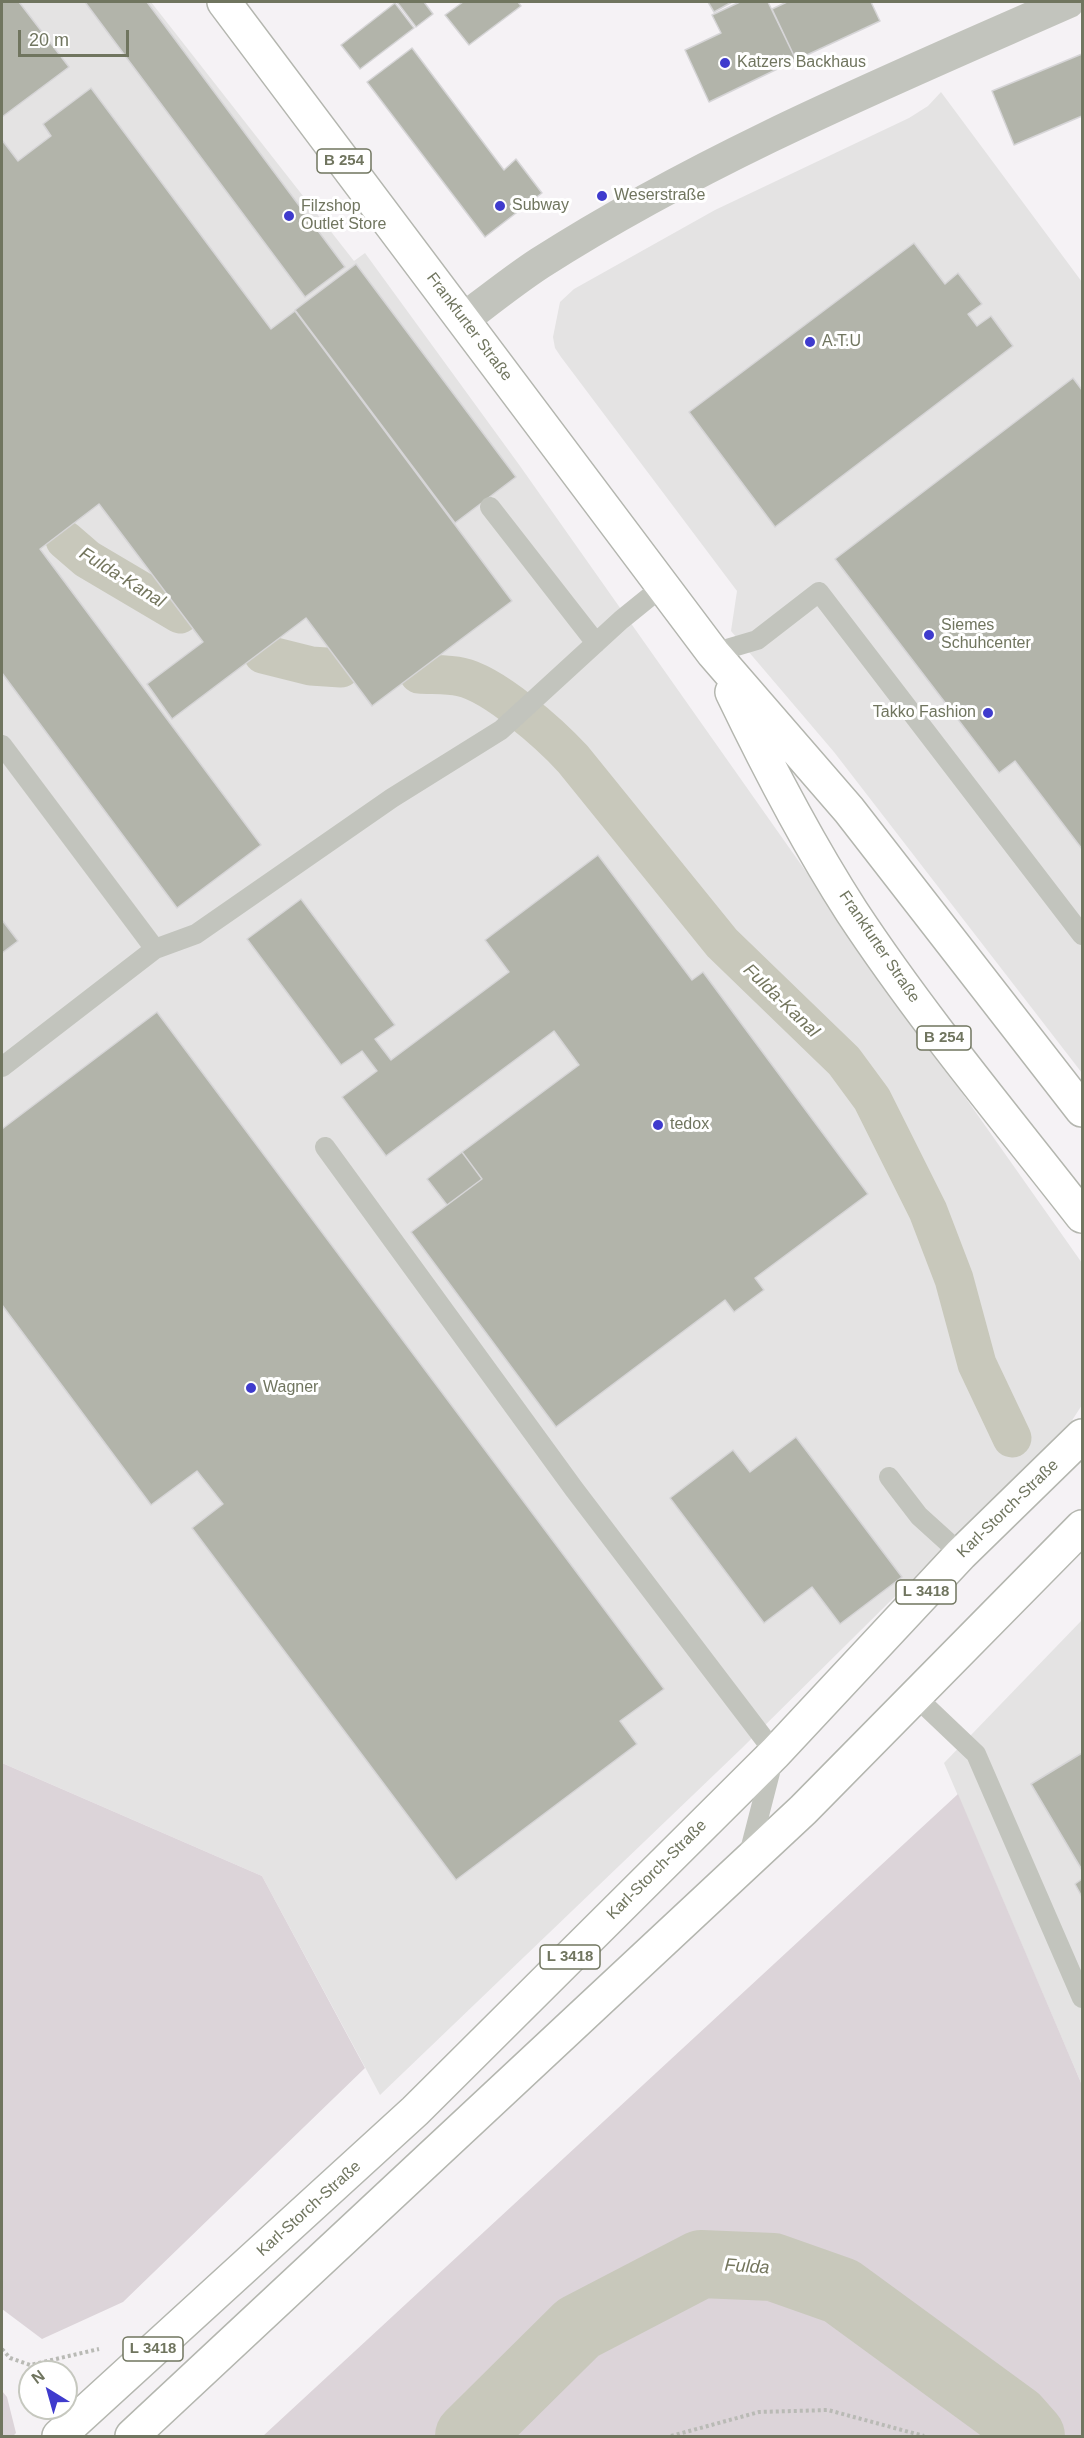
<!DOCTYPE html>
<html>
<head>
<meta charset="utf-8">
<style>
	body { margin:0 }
	#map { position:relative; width:1084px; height:2438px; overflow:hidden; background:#f5f2f5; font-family:Helvetica,sans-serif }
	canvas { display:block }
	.frame { position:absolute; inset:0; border:3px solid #70755f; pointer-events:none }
	.north { position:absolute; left:18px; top:2360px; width:60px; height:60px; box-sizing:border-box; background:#fff; border:2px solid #c6c8bf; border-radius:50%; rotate:323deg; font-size:16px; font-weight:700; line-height:24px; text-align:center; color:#70755f }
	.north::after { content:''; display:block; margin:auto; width:21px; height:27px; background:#3f3bcd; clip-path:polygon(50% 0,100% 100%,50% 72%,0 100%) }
	.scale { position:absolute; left:18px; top:30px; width:111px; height:27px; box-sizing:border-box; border:3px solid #70755f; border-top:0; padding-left:8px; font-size:18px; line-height:21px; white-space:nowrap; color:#70755f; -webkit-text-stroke:4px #fff; paint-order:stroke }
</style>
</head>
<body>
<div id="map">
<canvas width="1084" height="2438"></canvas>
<div class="frame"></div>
<div class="north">N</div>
<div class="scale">20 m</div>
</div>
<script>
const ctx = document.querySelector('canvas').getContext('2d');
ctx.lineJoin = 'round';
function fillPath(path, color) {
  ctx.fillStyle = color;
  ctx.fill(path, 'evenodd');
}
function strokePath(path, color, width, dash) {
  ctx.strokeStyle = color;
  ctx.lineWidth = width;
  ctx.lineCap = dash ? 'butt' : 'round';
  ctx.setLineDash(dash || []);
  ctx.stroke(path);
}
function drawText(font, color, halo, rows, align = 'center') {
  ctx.font = font + ' Helvetica,sans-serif';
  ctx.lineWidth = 6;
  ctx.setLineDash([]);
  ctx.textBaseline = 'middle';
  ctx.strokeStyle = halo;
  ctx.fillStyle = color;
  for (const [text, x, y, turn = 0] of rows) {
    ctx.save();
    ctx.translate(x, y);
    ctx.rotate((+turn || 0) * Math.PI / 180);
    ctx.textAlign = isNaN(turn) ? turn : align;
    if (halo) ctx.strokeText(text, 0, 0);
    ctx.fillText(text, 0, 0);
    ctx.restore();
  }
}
const built = new Path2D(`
	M2,2H151L354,261L365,253L520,466L1082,1263V1405L1071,1422L741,1749L380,2095L262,1876L2,1763Z
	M941,92L1082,282V1073L834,752L731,631L737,591L561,357L555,348L553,337L560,302L574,289L715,210L909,118L928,106Z
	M1082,1620V2085L944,1763Z`);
const green = new Path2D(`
	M2,1763L262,1876L365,2068L123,2302L42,2339L2,2309Z
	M958,1794L1082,2085V2436H263Z
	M2,2391L7,2397L16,2433L13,2436H2Z`);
const canal = new Path2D(`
	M65,540L87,559L180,614
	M263,654L311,666L341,668
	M419,674C432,675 448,674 461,677C494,684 550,734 573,759L722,943L844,1061L872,1099L928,1211L954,1279L977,1364L1012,1438`);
const river = new Path2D(`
	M469,2436L578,2328L701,2264L773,2267L841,2291L1016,2419L1031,2436`);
const building = new Path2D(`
	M2,2H19L69,67L2,117Z
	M85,2H147L345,267L305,297Z
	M397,2H424L433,14L416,27Z
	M463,2H518L521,6L469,45L445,15Z
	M708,2H732L714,12Z
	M740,2H768L796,60L709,102L685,50L721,33L712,15Z
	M787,2H871L880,21L796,60L772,9Z
	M395,3L414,28L360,69L341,45Z
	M412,48L504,170L516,159L542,193L485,237L367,82Z
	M1082,54V116L1014,145L992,91Z
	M91,88L271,329L295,311L512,601L372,706L306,618L172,719L147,684L203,642L99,504L40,549L261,845L177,908L2,673V140L18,161L51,136L43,124Z
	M914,243L945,284L958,273L982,304L968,314L977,326L991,316L1013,346L775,527L689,412Z
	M356,264L516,477L455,523L295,310Z
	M1073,378L1082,390V849L1015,761L999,773L835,559Z
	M598,855L692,980L703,972L868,1194L755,1278L764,1290L734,1312L725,1300L556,1427L411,1232L482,1179L462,1152L579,1065L554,1031L386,1156L342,1097L377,1071L362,1051L341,1065L247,939L301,899L395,1025L375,1039L391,1060L509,972L485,940Z
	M2,920L18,941L2,953Z
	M157,1012L664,1689L620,1721L637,1744L456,1880L192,1528L223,1504L197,1471L151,1505L2,1305V1129Z
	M462,1152L482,1179L447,1205L427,1179Z
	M796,1437L902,1577L840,1624L812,1587L764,1623L670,1498L733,1450L750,1472Z
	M1082,1753V1870L1031,1784Z
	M1082,1879V1897L1075,1884Z`);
const path = new Path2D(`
	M2,2349L10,2358L30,2365L99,2349
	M671,2436L759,2412L828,2410L924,2436`);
const service = new Path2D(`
	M490,507L596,643
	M713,653L757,640L819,592L1082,935
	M2,745L155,949
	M2,1067L155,949L196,934L392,798L501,730L621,620L663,586
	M325,1147L574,1489L775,1753L748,1858
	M889,1477L919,1516L961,1554
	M915,1696L976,1754L1082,1998`);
const minor = new Path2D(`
	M464,319C489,300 514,280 540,263C706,157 889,81 1068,2`);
const primary = new Path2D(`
	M224,2L713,653L849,810L1082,1110
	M732,692C768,767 807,842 852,912C922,1018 1004,1116 1082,1216
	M59,2436L415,2111L775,1753L961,1554L1082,1436
	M132,2436L803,1810L1082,1527`);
const markers = [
	[725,63,6,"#3f3bcd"],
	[602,196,6,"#3f3bcd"],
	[500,206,6,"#3f3bcd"],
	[289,216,6,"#3f3bcd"],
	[810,342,6,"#3f3bcd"],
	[929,635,6,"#3f3bcd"],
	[988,713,6,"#3f3bcd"],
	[658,1125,6,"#3f3bcd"],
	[251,1388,6,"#3f3bcd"]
];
const shields = [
	[344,161,54],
	[944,1038,54],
	[926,1592,60],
	[570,1957,60],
	[153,2349,60]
];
const shieldNames = [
	["B 254",344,161],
	["B 254",944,1038],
	["L 3418",926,1592],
	["L 3418",570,1957],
	["L 3418",153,2349]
];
const poiNames = [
	["Katzers Backhaus",737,63],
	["Weserstraße",614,196],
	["Subway",512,206],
	["Filzshop",301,207],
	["Outlet Store",301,225],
	["A.T.U",822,342],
	["Siemes",941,626],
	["Schuhcenter",941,644],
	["Takko Fashion",976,713,"right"],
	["tedox",670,1125],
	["Wagner",263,1388]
];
const streetNames = [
	["Frankfurter Straße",469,327,53],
	["Frankfurter Straße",879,947,56],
	["Karl-Storch-Straße",1008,1509,-44],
	["Karl-Storch-Straße",657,1870,-45],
	["Karl-Storch-Straße",309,2209,-42]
];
const waterNames = [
	["Fulda-Kanal",122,578,32],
	["Fulda-Kanal",781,1001,44],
	["Fulda",747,2267,4]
];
fillPath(built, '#e4e3e3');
fillPath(green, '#dcd4d9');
strokePath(canal, '#c8c8bb', 39);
strokePath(river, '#c8c8bb', 68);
fillPath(building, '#b2b4aa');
strokePath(building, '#d6d5d7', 1.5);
strokePath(primary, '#b4b6af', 36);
strokePath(path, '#b9bab5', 4, [3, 3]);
strokePath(service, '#c2c4bd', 20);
strokePath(minor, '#c2c4bd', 33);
strokePath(primary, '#fff', 33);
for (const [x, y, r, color] of markers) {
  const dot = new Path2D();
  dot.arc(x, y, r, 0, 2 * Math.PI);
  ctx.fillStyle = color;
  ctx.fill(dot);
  strokePath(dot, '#fff', 2);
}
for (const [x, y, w] of shields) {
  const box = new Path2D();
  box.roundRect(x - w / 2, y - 12, w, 24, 4.5);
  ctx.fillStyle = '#fff';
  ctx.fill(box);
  strokePath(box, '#70755f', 1.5);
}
drawText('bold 15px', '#70755f', null, shieldNames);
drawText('16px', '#70755f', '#fff', poiNames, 'left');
drawText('16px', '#70755f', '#fff', streetNames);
drawText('italic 18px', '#74765e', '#fff', waterNames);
</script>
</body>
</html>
